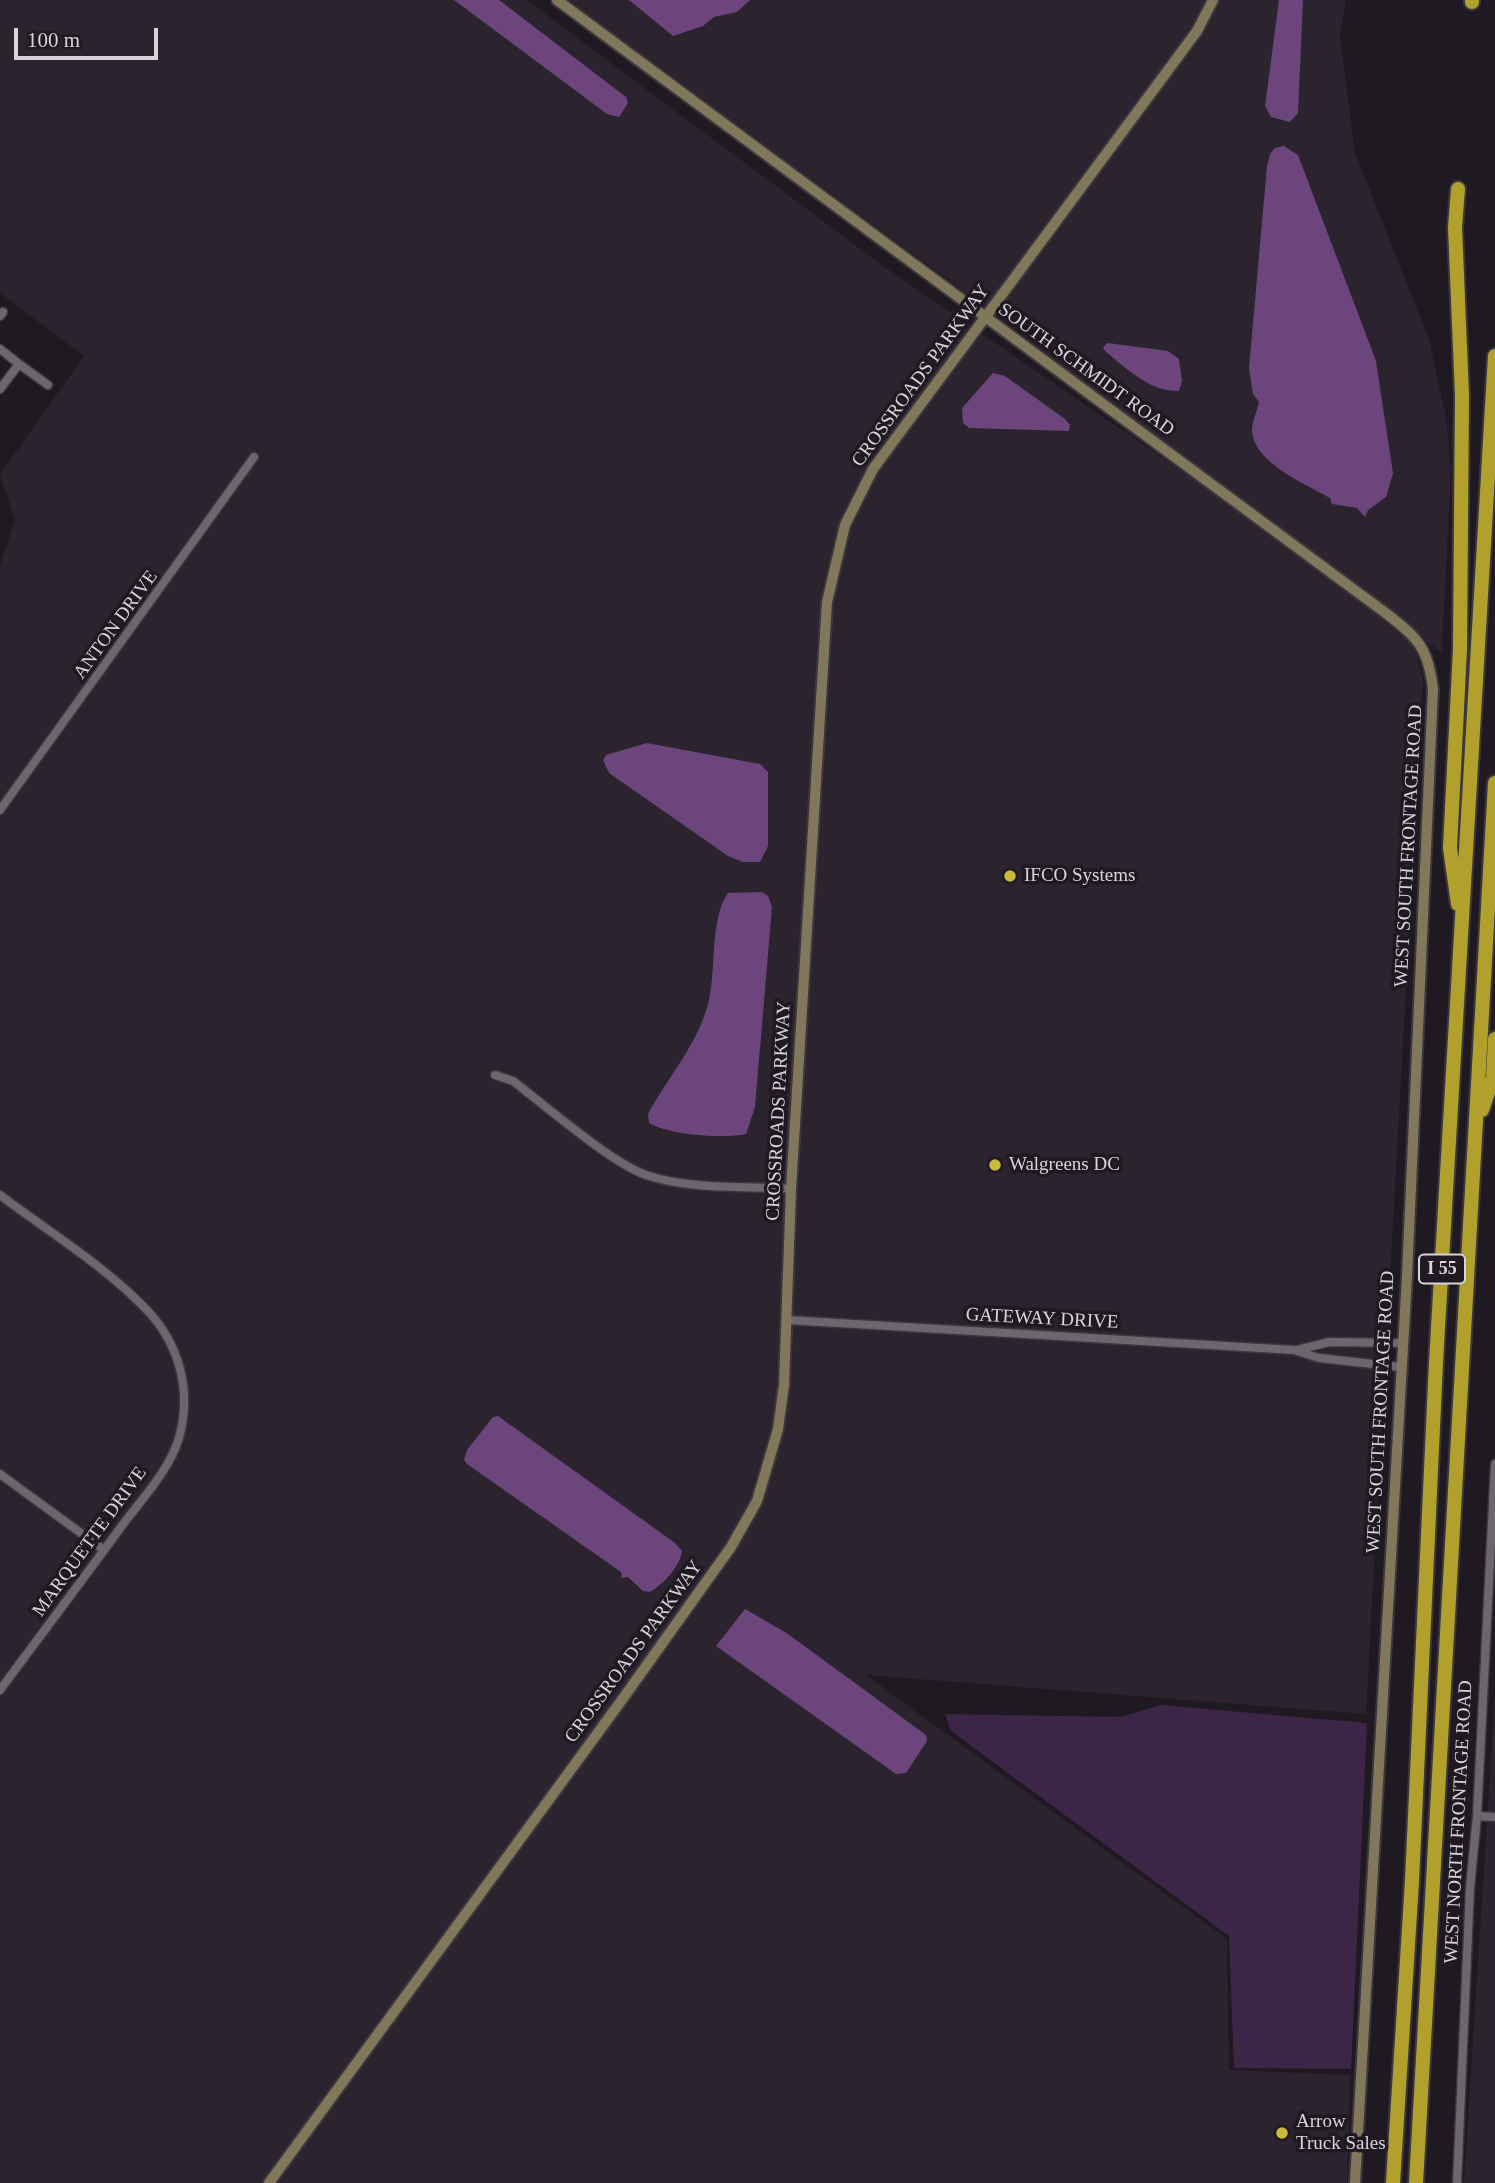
<!DOCTYPE html>
<html>
<head>
<meta charset="utf-8">
<style>
	body { margin:0 }
	#map { position:relative; width:1495px; height:2183px; overflow:hidden; background:#1f1a21; font-family:Georgia,serif }
	canvas { display:block }
	.scale { position:absolute; left:14px; top:28px; width:144px; height:32px; box-sizing:border-box; border:4px solid #d8d5da; border-top:0; padding-left:9px; font-size:21px; line-height:24px; white-space:nowrap; color:#d8d5da; -webkit-text-stroke:5px #1f1a21; paint-order:stroke }
</style>
</head>
<body>
<div id="map">
<canvas width="1495" height="2183"></canvas>
<div class="scale">100 m</div>
</div>
<script>
const ctx = document.querySelector('canvas').getContext('2d');
ctx.lineJoin = 'round';
function fillPath(path, color) {
  ctx.fillStyle = color;
  ctx.fill(path, 'evenodd');
}
function strokePath(path, color, width, dash) {
  ctx.strokeStyle = color;
  ctx.lineWidth = width;
  ctx.lineCap = dash ? 'butt' : 'round';
  ctx.setLineDash(dash || []);
  ctx.stroke(path);
}
function drawText(font, color, halo, rows, align = 'center') {
  ctx.font = font + ' Georgia,serif';
  ctx.lineWidth = 7;
  ctx.setLineDash([]);
  ctx.textBaseline = 'middle';
  ctx.strokeStyle = halo;
  ctx.fillStyle = color;
  for (const [text, x, y, turn = 0] of rows) {
    ctx.save();
    ctx.translate(x, y);
    ctx.rotate((+turn || 0) * Math.PI / 180);
    ctx.textAlign = isNaN(turn) ? turn : align;
    if (halo) ctx.strokeText(text, 0, 0);
    ctx.fillText(text, 0, 0);
    ctx.restore();
  }
}
const built = new Path2D(`
	M0,0H527L883,266L1198,482L1372,611L1415,647L1423,679L1366,1714L866,1675L1227,1939L1229,2070L1350,2075L1347,2183H0V566L15,520L0,474L84,356L0,293Z
	M568,0H1346L1340,35L1355,152L1429,340L1446,418L1451,469L1442,653L998,316Z
	M1495,1696V2183H1464L1474,2024Z`);
const green = new Path2D(`
	M1160,1705L1367,1723L1351,2069L1234,2068L1229,1936L951,1731L945,1714L1121,1717Z`);
const water = new Path2D(`
	M454,0H499L626,97L628,103L619,117L607,114Z
	M629,0H750L737,12L714,17L703,26L673,36Z
	M1279,0H1303L1298,113L1290,122L1271,117L1265,106Z
	M1284,146L1298,155L1376,361L1393,473L1386,497L1368,510L1365,517L1357,508L1332,504L1330,498C1306,484 1253,463 1252,430C1252,421 1257,411 1259,402L1253,394L1249,368L1267,166L1270,154L1275,148Z
	M1108,343L1168,351L1179,359L1182,381L1179,391C1150,392 1127,369 1105,351L1103,347Z
	M993,373L1005,376L1065,419L1070,425L1069,431L969,428L963,423L962,408Z
	M647,743L760,764L768,772V846L760,862H743L728,856L609,773L603,760L606,755Z
	M762,892L768,896L772,907L755,1107L746,1134C724,1139 669,1135 649,1123L648,1114C667,1079 698,1043 708,1004C717,971 709,920 728,893Z
	M498,1416L675,1543L682,1551C681,1565 663,1585 650,1592L643,1591L628,1577L622,1578L621,1572L467,1464L464,1460L467,1450L493,1417Z
	M745,1609L788,1634L926,1735L927,1741L906,1773L896,1774L716,1646Z`);
const street = new Path2D(`
	M0,316L3,312
	M0,349L19,364L0,389
	M19,364L48,385
	M0,810L254,457
	M495,1075L513,1081C546,1106 610,1162 646,1175C691,1190 744,1186 791,1189
	M0,1195C49,1232 105,1266 147,1310C180,1345 192,1392 179,1438C169,1471 141,1500 121,1527C81,1582 40,1636 0,1690
	M787,1320L1294,1350L1319,1358L1400,1367
	M1297,1350L1329,1342L1402,1343
	M0,1474L104,1550
	M1477,1816L1495,1817
	M1457,2183L1470,1888L1477,1816L1495,1464`);
const secondary = new Path2D(`
	M557,0L1387,614C1419,639 1428,648 1433,689L1407,1277L1355,2183
	M269,2183L624,1697L731,1547L757,1501L778,1429L784,1385L791,1189L827,602L845,525L873,469L1197,31L1213,0`);
const highway = new Path2D(`
	M1472,2V0
	M1458,904L1450,848L1460,649L1462,396L1455,227L1458,189
	M1482,1110L1493,1078L1495,1039
	M1393,2183L1412,1881L1436,1362L1495,356
	M1416,2183L1495,783`);
const markers = [
	[1010,876,7,"#cbba39"],
	[995,1165,7,"#cbba39"],
	[1282,2133,7,"#cbba39"]
];
const shields = [
	[1442,1269,46]
];
const shieldNames = [
	["I 55",1442,1269]
];
const streetNames = [
	["SOUTH SCHMIDT ROAD",1086,370,36],
	["CROSSROADS PARKWAY",921,376,-54],
	["ANTON DRIVE",116,625,-54],
	["WEST SOUTH FRONTAGE ROAD",1409,846,-87],
	["CROSSROADS PARKWAY",779,1111,-87],
	["GATEWAY DRIVE",1042,1319,3],
	["WEST SOUTH FRONTAGE ROAD",1381,1412,-87],
	["MARQUETTE DRIVE",90,1542,-54],
	["CROSSROADS PARKWAY",634,1652,-54],
	["WEST NORTH FRONTAGE ROAD",1459,1822,-87]
];
const poiNames = [
	["IFCO Systems",1024,876],
	["Walgreens DC",1009,1165],
	["Arrow",1296,2122],
	["Truck Sales",1296,2144]
];
fillPath(built, '#2b232e');
fillPath(green, '#3d2547');
fillPath(water, '#6c457d');
strokePath(street, '#3b373d', 11);
strokePath(secondary, '#3b373d', 14);
strokePath(highway, '#3b373d', 18);
strokePath(street, '#6c666f', 8);
strokePath(secondary, '#81785b', 10);
strokePath(highway, '#b1a12c', 14);
for (const [x, y, r, color] of markers) {
  const dot = new Path2D();
  dot.arc(x, y, r, 0, 2 * Math.PI);
  ctx.fillStyle = color;
  ctx.fill(dot);
  strokePath(dot, '#1f1a21', 2.5);
}
for (const [x, y, w] of shields) {
  const box = new Path2D();
  box.roundRect(x - w / 2, y - 14.5, w, 29, 5);
  ctx.fillStyle = '#1f1a21';
  ctx.fill(box);
  strokePath(box, '#d8d5da', 2);
}
drawText('bold 18px', '#d8d5da', null, shieldNames);
drawText('19px', '#d8d5da', '#1f1a21', streetNames);
drawText('19px', '#d8d5da', '#1f1a21', poiNames, 'left');
</script>
</body>
</html>
